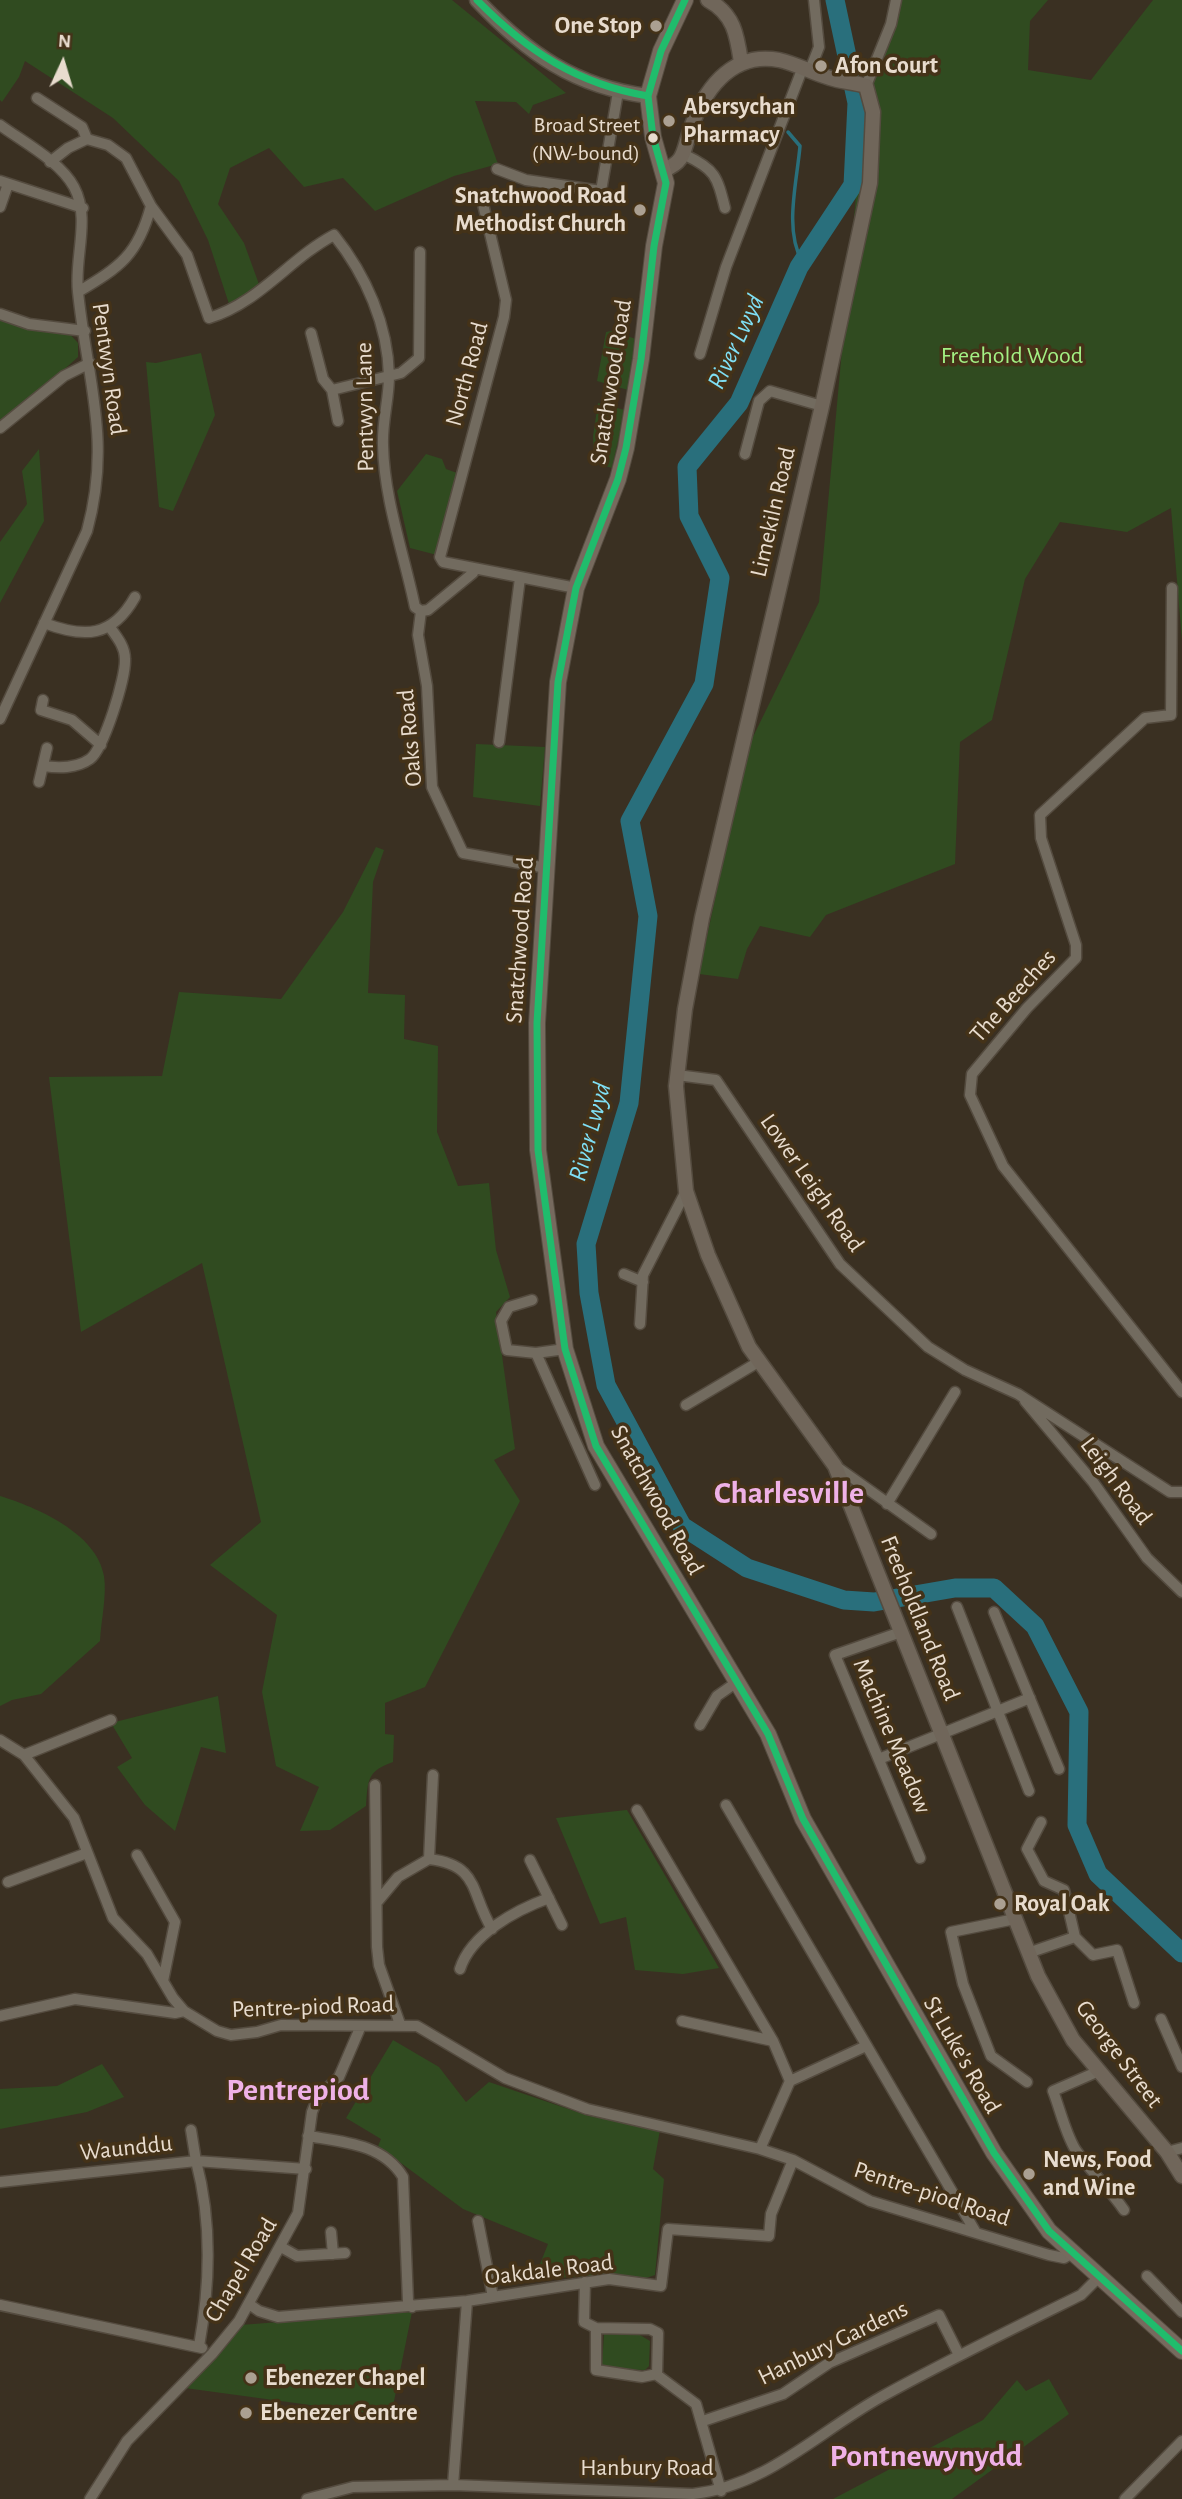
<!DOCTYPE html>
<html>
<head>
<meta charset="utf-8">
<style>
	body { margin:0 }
	#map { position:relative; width:1182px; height:2499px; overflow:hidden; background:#3a3022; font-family:"Alegreya Sans",sans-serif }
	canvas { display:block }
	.north { position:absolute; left:28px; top:28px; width:70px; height:70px; -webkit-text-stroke:5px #443218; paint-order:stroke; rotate:4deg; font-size:19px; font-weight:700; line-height:28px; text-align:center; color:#e8dcce }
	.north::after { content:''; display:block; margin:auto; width:24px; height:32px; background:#e8dcce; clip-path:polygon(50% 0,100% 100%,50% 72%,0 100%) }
</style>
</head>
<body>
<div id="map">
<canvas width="1182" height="2499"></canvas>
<div class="north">N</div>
</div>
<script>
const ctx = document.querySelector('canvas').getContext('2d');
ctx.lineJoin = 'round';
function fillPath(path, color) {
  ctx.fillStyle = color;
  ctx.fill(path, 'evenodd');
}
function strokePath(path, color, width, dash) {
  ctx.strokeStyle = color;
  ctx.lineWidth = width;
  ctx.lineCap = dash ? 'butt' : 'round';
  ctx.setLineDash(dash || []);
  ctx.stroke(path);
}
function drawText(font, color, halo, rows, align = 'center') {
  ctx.font = font + ' "Alegreya Sans",sans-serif';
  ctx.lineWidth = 7;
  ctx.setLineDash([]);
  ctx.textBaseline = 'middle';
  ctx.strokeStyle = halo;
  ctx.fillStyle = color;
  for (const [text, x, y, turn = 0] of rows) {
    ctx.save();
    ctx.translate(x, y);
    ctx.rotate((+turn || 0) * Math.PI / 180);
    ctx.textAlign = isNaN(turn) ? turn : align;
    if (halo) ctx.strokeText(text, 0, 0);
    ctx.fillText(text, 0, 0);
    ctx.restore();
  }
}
const green = new Path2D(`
	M0,0H452L566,93L533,105L529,114L516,102L475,101L498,164L454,176L375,211L343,178L304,187L269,148L230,168L218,204L244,243L260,287L230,307L208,240L179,181L113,118L25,61L19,77L2,102L0,100Z
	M895,0H1048L1030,21L1028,70L1091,80L1153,0H1182V641L1171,508L1127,532L1060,522L1025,579L992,720L960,742L955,864L826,915L810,937L760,926L747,949L738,979L699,974L747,749L819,602L866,86Z
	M0,320L29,329L69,333L78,343V357L0,427Z
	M611,331L636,339L628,390L597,381L606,332Z
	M201,353L215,415L173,511L159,507L146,362L156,363Z
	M598,403L625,410L612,468L594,463L593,436Z
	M39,449L44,521L0,603V542L27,504L22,471Z
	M426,454L442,459L446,469L457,473L437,555L410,548L397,491Z
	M476,744L545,747L540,806L473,797Z
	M376,847L384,850L373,882L368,993L405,995L404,1039L438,1046L437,1132L458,1186L489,1183L496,1250L510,1297L496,1312L515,1449L494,1460L520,1501L425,1687L385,1703V1734L394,1735L393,1762C367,1771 368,1780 366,1806L330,1830L300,1831L319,1787L276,1766L262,1692L277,1615L210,1565L261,1522L202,1263L81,1332L49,1077L162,1076L179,992L281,999L343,912Z
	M0,1496C36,1507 97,1533 104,1576C107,1595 101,1621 100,1641L41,1694L12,1700L0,1706Z
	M218,1696L226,1753L201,1747L175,1831L145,1805L117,1767L132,1758L111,1723Z
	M626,1810H627L719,1968L683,1974L635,1970L626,1917L600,1924L556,1818Z
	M393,2040L439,2067L466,2102L489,2082L589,2116L660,2130L653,2169L664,2179L655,2275L643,2279L609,2275L534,2279L548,2244L463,2209L378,2146L381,2139L346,2118Z
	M102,2064L124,2097L87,2112L0,2129V2089L57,2086Z
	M412,2312L391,2416L185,2388L240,2325Z
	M611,2331L635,2332L650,2341L649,2366L645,2370L607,2369L602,2364L604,2334Z
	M1049,2379L1069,2414L952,2499H833L983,2420L1017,2380L1026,2391Z`);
const stream = new Path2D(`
	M788,132L800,146C797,182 784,229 802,261`);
const river = new Path2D(`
	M835,0L857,103L853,185L799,267L739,403L687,467L689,516L720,578L704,684L630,821L648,916L629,1103L586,1244L589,1293L606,1385L682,1526L747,1568L844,1600L874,1602L955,1588H994L1035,1626L1079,1712L1077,1825L1098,1874L1182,1953`);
const street = new Path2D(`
	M810,70L819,47L814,0
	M866,86L891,24L896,0
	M37,98L82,127L87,139
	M0,125C23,142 60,161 74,187C91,219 74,257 78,292C87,380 112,440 87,531L0,719
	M685,155C715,169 717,176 725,208
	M50,162L68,148L87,139L108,145L126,158L151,206L187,255L209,318C259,303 289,259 334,235C366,275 388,325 389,376C389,399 382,422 383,445C384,499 404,554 415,607L421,611
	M497,169L526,180L601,191L618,92
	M0,181L83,208
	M482,200L506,300L504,317L440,557L443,562L576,588
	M0,207L8,184
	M78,292C120,267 138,255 151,206
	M0,314L29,324L85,331
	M311,333L323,379L332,390
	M700,354L726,267L803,67
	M338,421L332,390L401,373L419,358L420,252
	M0,428L64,376L90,363
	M745,454L759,401L770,391L822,406
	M1172,588L1171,715L1145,718L1040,815L1041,838L1076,945V958L1027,1008L972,1074L970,1095L1003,1166L1182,1392
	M421,611L418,635L427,686L432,787L463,853L547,868
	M421,611L428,610L473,573V568
	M44,623C84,638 112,638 135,597
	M43,700L41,710L72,720L101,745
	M499,742L520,578
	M43,766C58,768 76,769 90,759C104,749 126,677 125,659C125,646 116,636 109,626
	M39,782L47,748
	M677,1075L716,1080L840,1264L928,1347L965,1370L1018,1394L1170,1492H1182
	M624,1274L643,1282
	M532,1300L509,1307L501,1321L507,1350L536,1353
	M640,1324L643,1275L686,1191
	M565,1349L536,1353L595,1485
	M1025,1401L1093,1482L1147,1558L1182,1592
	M686,1405L760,1361
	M837,1467L931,1534
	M887,1504L955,1392
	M957,1607L1029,1791
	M994,1612L1059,1769
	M901,1632L835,1655L920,1858
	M700,1725L717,1696L737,1682
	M0,1740L24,1755L74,1818L113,1918L147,1954L173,1998L184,2011L217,2031L231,2035L257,2032L281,2025L417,2026L505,2078L587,2109L760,2149L793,2160L870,2201L1049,2255L1064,2258L1072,2253
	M24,1755L111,1720
	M879,1759L1030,1698
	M433,1775L429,1859C480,1865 470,1893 492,1929
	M375,1785L377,1947L379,1965L400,2024
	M726,1805L975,2231
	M637,1810L773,2041L790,2081
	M137,1855L175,1922L163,1981
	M530,1860L562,1925
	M8,1882L87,1853
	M378,1901L398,1877L429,1859
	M1015,1919L951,1932L963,1984L991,2056L1027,2082
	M1075,1937L1093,1955L1117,1950L1134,2003
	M1028,1953L1075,1937L1064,1890L1044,1881L1027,1849L1041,1822
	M460,1969C471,1934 516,1910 549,1898
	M0,2016L75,1999L175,2013L184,2011
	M1161,2019L1182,2067
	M682,2021L773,2041
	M1099,2071L1053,2091C1060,2109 1065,2132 1075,2149C1090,2171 1109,2188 1124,2210
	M790,2081L866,2046
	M191,2130L196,2161L306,2169
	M308,2136C344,2142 383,2144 403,2177L408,2301L412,2307
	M760,2149L790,2081
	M1167,2152L1182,2148
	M0,2182L196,2161C212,2221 210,2286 199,2346
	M478,2221L493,2297
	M331,2232L333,2254
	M281,2247L297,2256L345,2253
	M1147,2276L1182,2312
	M585,2282L584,2322L596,2328L650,2329L658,2333L657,2375L696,2404L721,2491
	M249,2304L259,2311L278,2317L467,2301L609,2279L661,2286L668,2229L769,2236L771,2214L793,2160
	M0,2305L202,2348
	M596,2328V2370L642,2377L657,2374
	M703,2421L783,2394L829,2363L939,2315L959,2355
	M453,2485L467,2301
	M90,2499L127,2441L212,2354L239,2321L298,2213L312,2112L318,2097L339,2077L360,2028
	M307,2499L353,2487L453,2485L693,2494C767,2486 818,2432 881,2397C946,2361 1014,2328 1081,2295L1098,2278
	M1125,2499L1182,2441`);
const secondary = new Path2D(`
	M477,0C527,53 575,87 648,96
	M708,0C734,14 737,35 741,62
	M664,170C684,162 683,153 689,134C702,92 730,51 779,60C797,64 812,73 830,78C842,82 854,82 866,86L873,112L870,183L822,406L702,918L685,1009L676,1086L686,1191L708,1255L749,1347L835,1466L1038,1976L1073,2040L1167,2152L1182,2176`);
const primary = new Path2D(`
	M685,0L661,51L648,96L653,137L666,183L654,246L641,359L626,448L618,479L576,588L558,682L537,1023L538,1150L565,1349L596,1446L768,1734L803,1819L994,2153L1049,2231L1182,2351`);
const bus1 = new Path2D(`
	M477,0C527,51 577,84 648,96
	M685,0L661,51L648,96L653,137L666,183L654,246L641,359L626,448L618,479L576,588L558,682L537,1023L538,1150L565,1349L596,1446L768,1734L803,1819L994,2153L1049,2231L1182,2351`);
const markers = [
	[656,26,7,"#aba092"],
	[821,66,7,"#aba092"],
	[669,121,7,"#aba092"],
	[653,138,6,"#e8dcce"],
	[640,210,7,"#aba092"],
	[1000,1904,7,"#aba092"],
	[1029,2174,7,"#aba092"],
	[251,2378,7,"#aba092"],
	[246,2413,7,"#aba092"]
];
const busNames = [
	["Broad Street",640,125],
	["(NW-bound)",640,153]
];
const poiNames = [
	["One Stop",642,26,"right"],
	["Afon Court",835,66],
	["Abersychan",683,107],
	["Pharmacy",683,135],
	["Snatchwood Road",626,196,"right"],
	["Methodist Church",626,224,"right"],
	["Royal Oak",1014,1904],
	["News, Food",1043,2160],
	["and Wine",1043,2188],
	["Ebenezer Chapel",265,2378],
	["Ebenezer Centre",260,2413]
];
const parkNames = [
	["Freehold Wood",1012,356]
];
const streetNames = [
	["Pentwyn Road",109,369,82],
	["North Road",467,374,-75],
	["Snatchwood Road",611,382,-81],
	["Pentwyn Lane",365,407,-91],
	["Limekiln Road",773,512,-77],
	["Oaks Road",410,738,-95],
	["Snatchwood Road",520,940,-86],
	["The Beeches",1013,996,-48],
	["Lower Leigh Road",812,1183,55],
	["Leigh Road",1116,1481,53],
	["Snatchwood Road",657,1500,61],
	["Freeholdland Road",920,1618,68],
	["Machine Meadow",892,1736,67],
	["Pentre-piod Road",313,2007,-2],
	["George Street",1119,2054,53],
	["St Luke's Road",962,2055,60],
	["Waunddu",126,2148,-6],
	["Pentre-piod Road",932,2194,18],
	["Chapel Road",241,2270,-59],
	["Oakdale Road",549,2270,-7],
	["Hanbury Gardens",833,2343,-26],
	["Hanbury Road",647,2468]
];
const waterNames = [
	["River Lwyd",736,342,-65],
	["River Lwyd",590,1132,-75]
];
const districtNames = [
	["Charlesville",789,1493],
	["Pentrepiod",298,2090],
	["Pontnewynydd",926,2456]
];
fillPath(green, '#304b20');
strokePath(stream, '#296f7c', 3.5);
strokePath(river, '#296f7c', 19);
strokePath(street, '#544b3f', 13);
strokePath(secondary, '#544b3f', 17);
strokePath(primary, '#544b3f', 18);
strokePath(street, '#726b5f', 10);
strokePath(secondary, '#70665a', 14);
strokePath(primary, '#766a5e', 16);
strokePath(bus1, '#20bc6c', 7);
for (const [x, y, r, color] of markers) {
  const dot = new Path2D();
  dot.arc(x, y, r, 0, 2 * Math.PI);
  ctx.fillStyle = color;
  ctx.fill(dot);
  strokePath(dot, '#443218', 2.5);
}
drawText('22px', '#e8dcce', '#443218', busNames, 'right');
drawText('bold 24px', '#e8dcce', '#443218', poiNames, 'left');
drawText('24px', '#a3f084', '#443218', parkNames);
drawText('24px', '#e8dcce', '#443218', streetNames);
drawText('italic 26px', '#7fdff4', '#443218', waterNames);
drawText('bold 32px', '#efb1e6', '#443218', districtNames);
</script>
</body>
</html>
